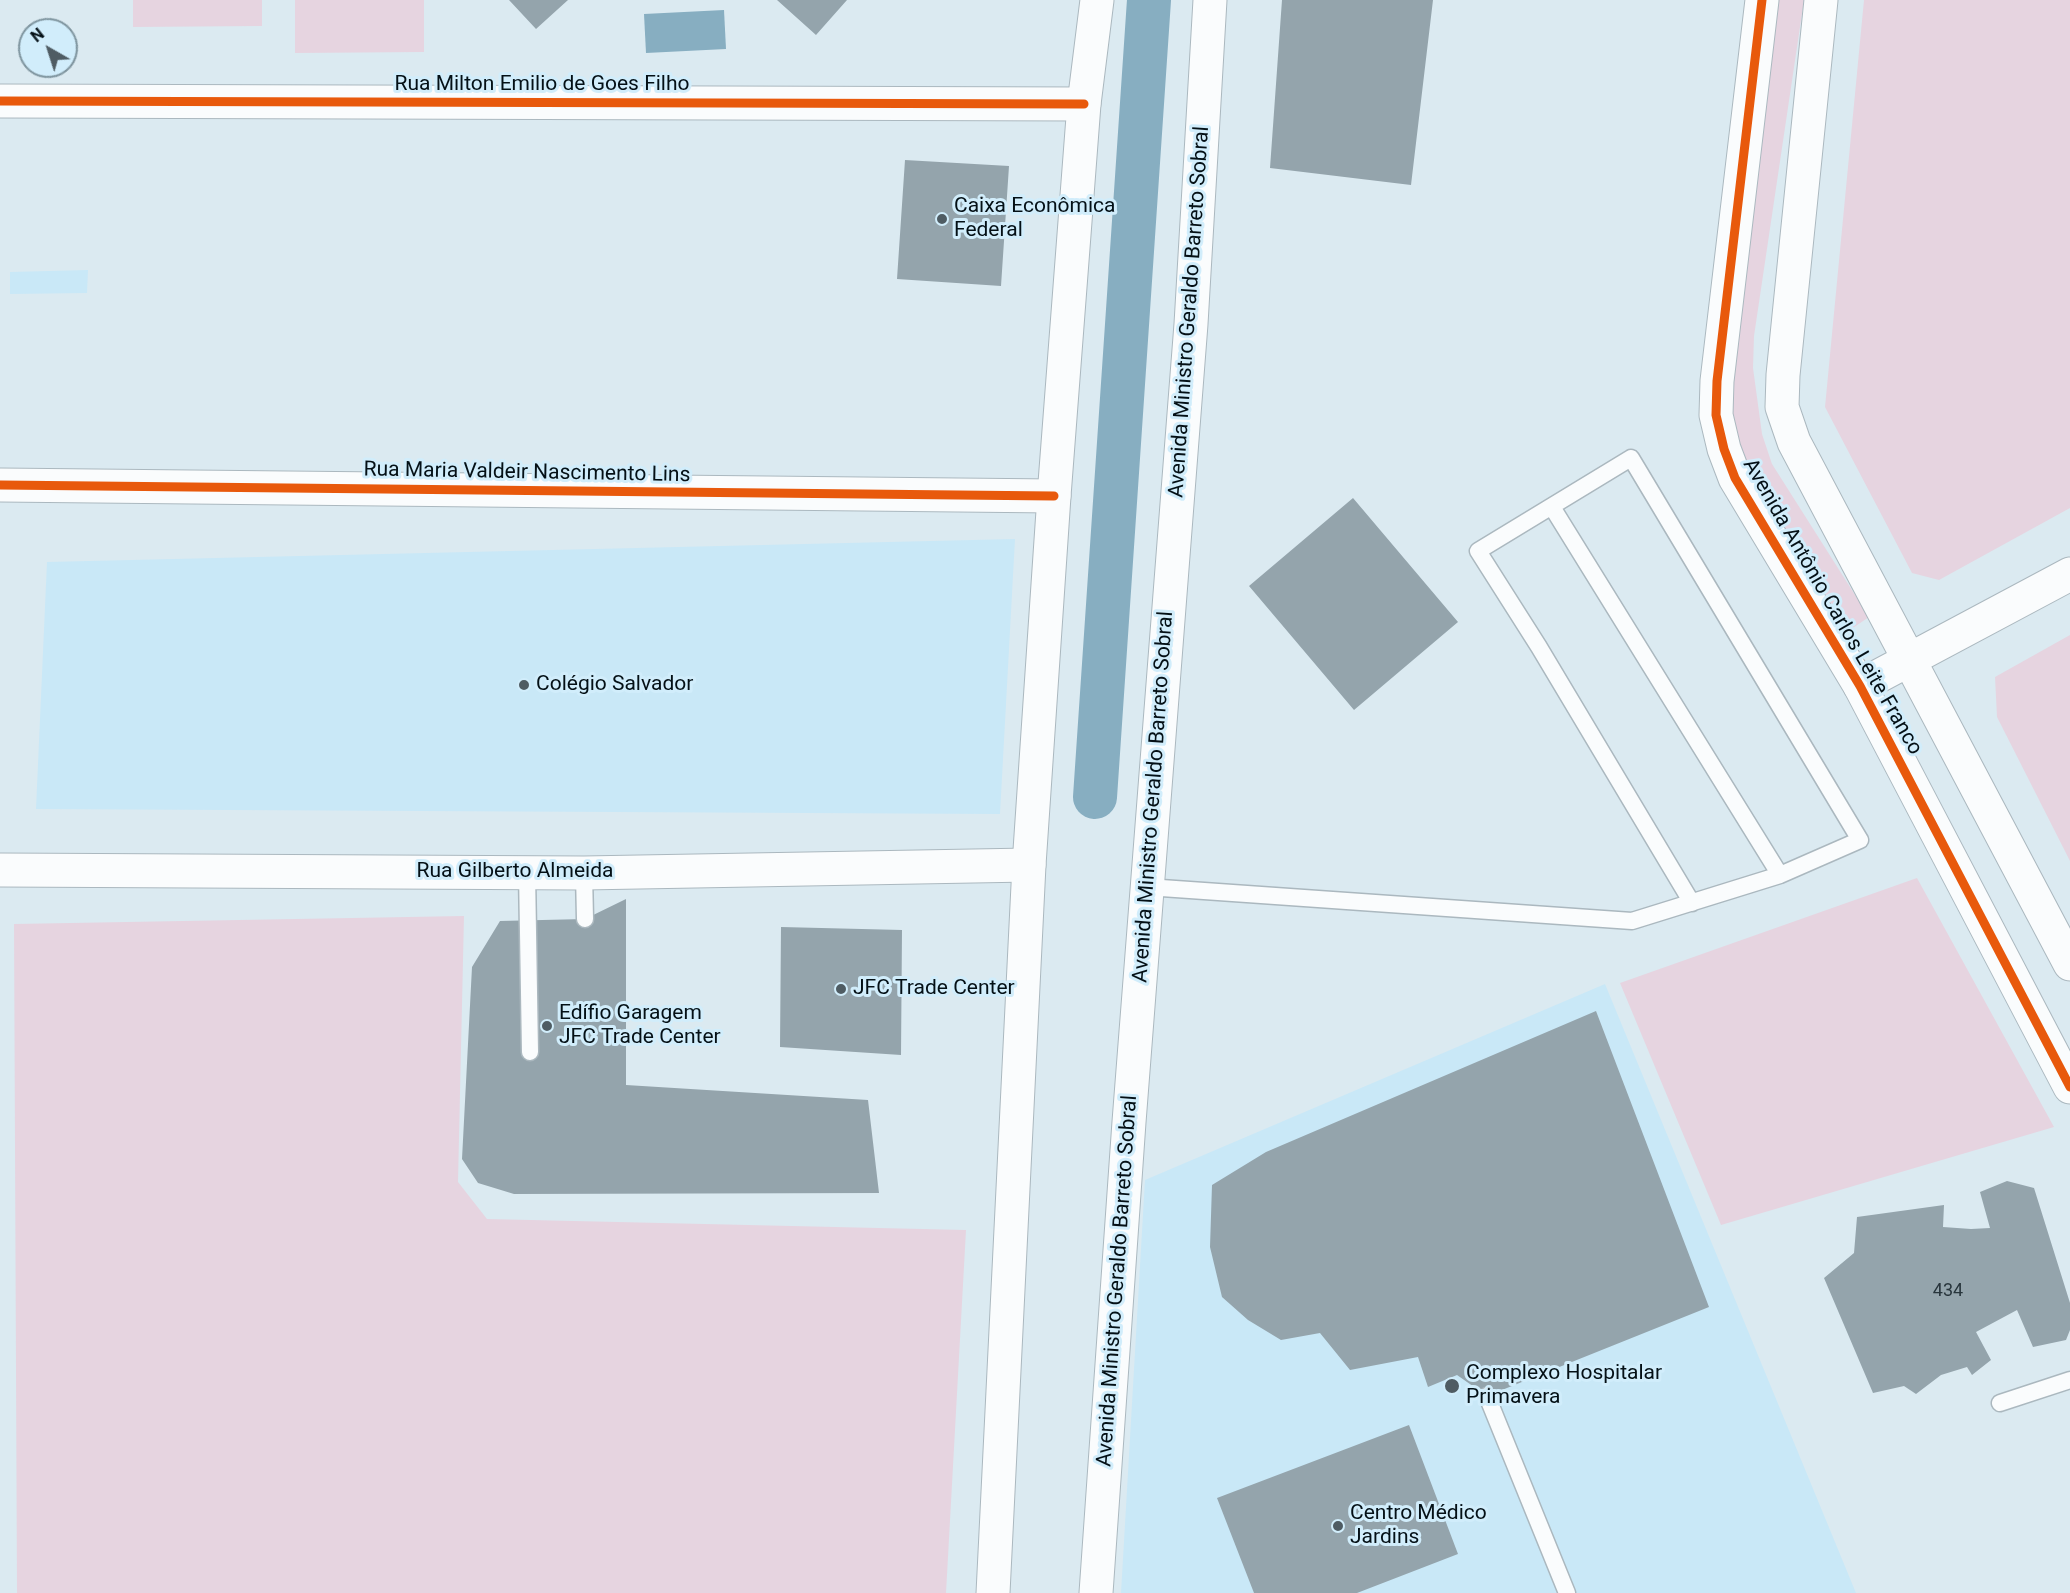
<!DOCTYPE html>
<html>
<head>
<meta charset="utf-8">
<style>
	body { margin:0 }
	#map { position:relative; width:2070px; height:1593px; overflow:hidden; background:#dbeaf1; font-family:Roboto,sans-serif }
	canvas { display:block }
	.north { position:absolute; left:18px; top:18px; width:60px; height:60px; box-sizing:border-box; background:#d1edfb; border:2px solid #7f959f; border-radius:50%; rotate:321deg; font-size:16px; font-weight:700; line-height:24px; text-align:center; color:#041016 }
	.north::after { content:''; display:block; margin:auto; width:21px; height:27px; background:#4f5c63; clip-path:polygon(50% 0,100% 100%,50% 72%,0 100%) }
</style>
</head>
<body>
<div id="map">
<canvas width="2070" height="1593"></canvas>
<div class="north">N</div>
</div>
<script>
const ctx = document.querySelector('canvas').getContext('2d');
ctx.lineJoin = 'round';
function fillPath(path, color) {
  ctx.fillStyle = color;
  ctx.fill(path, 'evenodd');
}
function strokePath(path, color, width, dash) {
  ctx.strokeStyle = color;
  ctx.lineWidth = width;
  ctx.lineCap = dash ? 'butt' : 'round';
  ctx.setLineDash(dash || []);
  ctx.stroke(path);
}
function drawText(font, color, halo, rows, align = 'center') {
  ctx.font = font + ' Roboto,sans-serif';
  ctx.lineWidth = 6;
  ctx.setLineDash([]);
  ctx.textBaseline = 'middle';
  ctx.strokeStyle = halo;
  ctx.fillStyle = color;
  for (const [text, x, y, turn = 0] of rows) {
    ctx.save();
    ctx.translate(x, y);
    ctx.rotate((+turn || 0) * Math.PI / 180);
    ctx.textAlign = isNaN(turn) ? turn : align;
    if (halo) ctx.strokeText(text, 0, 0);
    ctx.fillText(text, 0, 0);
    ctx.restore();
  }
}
const built = new Path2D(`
	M88,270L87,293L10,294V272Z
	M1015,539L1000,814L36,809L47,562Z
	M1605,984L1856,1593H1121L1145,1180Z`);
const green = new Path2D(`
	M133,0H262V26L133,27Z
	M295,0H424V52L295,53Z
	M1773,0H1804L1754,336L1753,368L1762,434L1772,464L1869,617L1844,634L1743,469L1729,420Z
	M1864,0H2070V508L1939,580L1912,573L1825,407Z
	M2070,635V861L1997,717L1995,677Z
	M1917,878L2054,1127L1721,1225L1620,983Z
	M464,916L458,1182L487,1219L966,1230L946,1593H17L14,924Z`);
const water = new Path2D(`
	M724,10L726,49L646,53L644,14Z`);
const canal = new Path2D(`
	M1095,797L1149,0`);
const building = new Path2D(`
	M509,0H568L536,29Z
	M777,0H847L816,35Z
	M1282,0H1433L1411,185L1270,168Z
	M905,160L1009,166L1001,286L897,279Z
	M1353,498L1458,622L1354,710L1249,586Z
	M626,899V1085L868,1100L879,1193L514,1194L478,1183L462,1159L472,967L500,921L585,919Z
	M781,927L902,930L901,1055L780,1047Z
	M1596,1011L1709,1307L1487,1396L1457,1375L1428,1387L1418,1357L1350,1370L1320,1333L1281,1340L1248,1320L1222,1297L1210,1247L1212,1185L1266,1152Z
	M2007,1181L2034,1188L2070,1303V1330L2066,1340L2033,1347L2017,1310L1976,1332L1991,1360L1972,1375L1967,1367L1941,1375L1916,1394L1904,1386L1873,1393L1824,1278L1854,1253L1857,1217L1944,1205L1943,1227L1971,1229L1990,1228L1980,1192Z
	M1409,1425L1458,1554L1357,1593H1254L1217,1498Z`);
const service = new Path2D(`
	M1552,507L1780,875
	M527,872L530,1052
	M584,873L585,919
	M1147,887L1632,921L1780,875L1860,840L1631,458L1478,551L1539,647L1692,903
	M1487,1396L1567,1593
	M2000,1403L2070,1380`);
const minor = new Path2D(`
	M0,101L1084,104
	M0,485L1054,496
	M1860,686L2070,574
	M0,870L584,873L1029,865`);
const tertiary = new Path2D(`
	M1762,0L1717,381L1716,415L1724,449L1735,478L1860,686L2070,1087
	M1821,0L1783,375L1782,407L1794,442L2070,964`);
const secondary = new Path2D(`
	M993,1593L1029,865L1054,496L1084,104L1097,0
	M1096,1593L1129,1122L1191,324L1210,0`);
const cycleway = new Path2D(`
	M1762,0L1717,381L1716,415L1724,449L1735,478L1860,686L2070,1087
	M0,101L1084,104
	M0,485L1054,496`);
const markers = [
	[942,219,6,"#4f5c63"],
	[524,685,6,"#4f5c63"],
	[841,989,6,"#4f5c63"],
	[547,1026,6,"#4f5c63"],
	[1452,1386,8,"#4f5c63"],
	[1338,1526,6,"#4f5c63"]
];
const numberNames = [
	["434",1948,1291]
];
const streetNames = [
	["Rua Milton Emilio de Goes Filho",542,85],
	["Avenida Ministro Geraldo Barreto Sobral",1190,312,-86],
	["Rua Maria Valdeir Nascimento Lins",527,473,1],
	["Avenida Antônio Carlos Leite Franco",1832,607,60],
	["Avenida Ministro Geraldo Barreto Sobral",1154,797,-86],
	["Rua Gilberto Almeida",515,872],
	["Avenida Ministro Geraldo Barreto Sobral",1118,1281,-86]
];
const poiNames = [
	["Caixa Econômica",954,207],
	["Federal",954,231],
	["Colégio Salvador",536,685],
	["JFC Trade Center",853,989],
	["Edífio Garagem",559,1014],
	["JFC Trade Center",559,1038],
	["Complexo Hospitalar",1466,1374],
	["Primavera",1466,1398],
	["Centro Médico",1350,1514],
	["Jardins",1350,1538]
];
fillPath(built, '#c9e8f7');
fillPath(green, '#e6d4e0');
fillPath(water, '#87aec1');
strokePath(canal, '#87aec1', 44);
fillPath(building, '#94a4ac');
strokePath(service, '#abb8bf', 19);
strokePath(minor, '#abb8bf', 35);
strokePath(tertiary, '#abb8bf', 35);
strokePath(secondary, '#abb8bf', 35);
strokePath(service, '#fafcfd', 16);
strokePath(minor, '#fafcfd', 33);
strokePath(tertiary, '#fafcfd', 33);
strokePath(secondary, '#fafcfd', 33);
strokePath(cycleway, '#e8590c', 9);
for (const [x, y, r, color] of markers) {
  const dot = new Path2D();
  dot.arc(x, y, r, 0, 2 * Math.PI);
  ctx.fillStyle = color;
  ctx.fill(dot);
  strokePath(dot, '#d1edfb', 2);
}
drawText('18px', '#28353c', null, numberNames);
drawText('21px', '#041016', '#d1edfb', streetNames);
drawText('21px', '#041016', '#d1edfb', poiNames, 'left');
</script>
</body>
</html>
